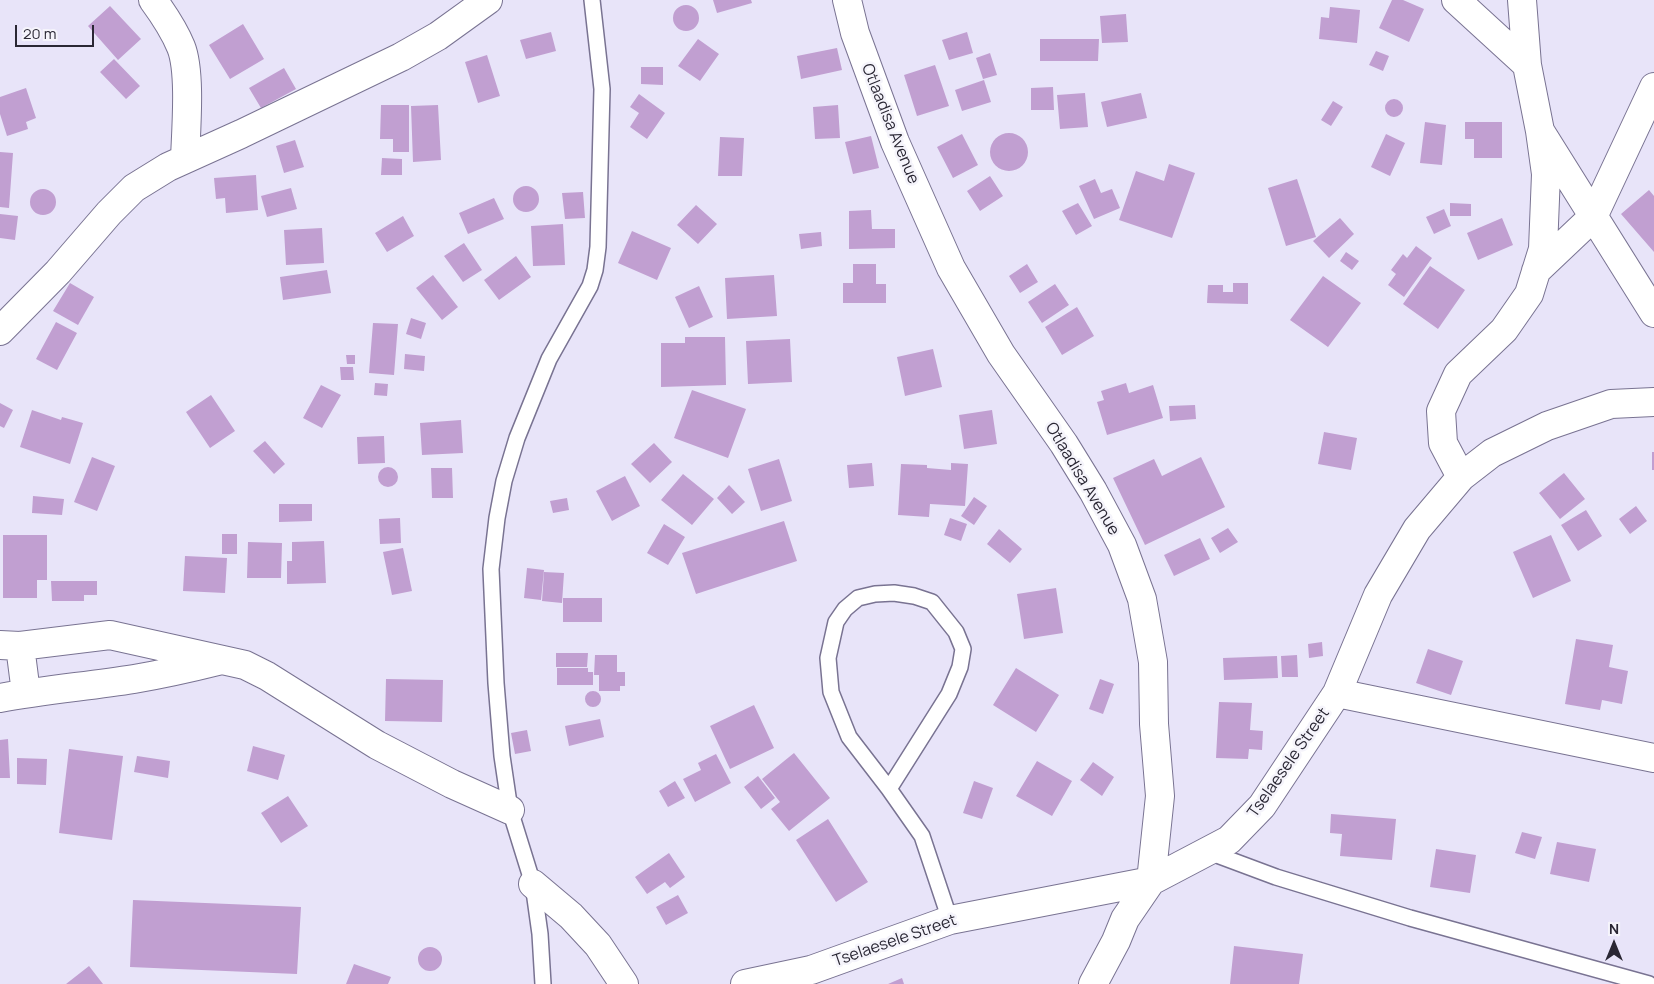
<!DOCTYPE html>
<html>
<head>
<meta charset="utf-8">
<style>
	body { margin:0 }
	#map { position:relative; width:1654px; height:984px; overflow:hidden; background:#e8e4f9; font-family:Manrope,sans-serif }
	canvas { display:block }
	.north { position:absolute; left:1589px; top:919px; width:50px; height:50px; -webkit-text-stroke:4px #f5f4fb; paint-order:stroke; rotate:0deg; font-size:14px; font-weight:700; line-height:20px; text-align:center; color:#2a2734 }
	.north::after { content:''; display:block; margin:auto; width:18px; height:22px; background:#2a2734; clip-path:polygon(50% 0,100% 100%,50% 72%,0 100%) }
	.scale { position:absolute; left:15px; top:25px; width:79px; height:22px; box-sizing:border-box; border:2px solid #2a2734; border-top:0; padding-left:6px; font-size:15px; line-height:18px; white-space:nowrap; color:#2a2734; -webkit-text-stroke:4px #f5f4fb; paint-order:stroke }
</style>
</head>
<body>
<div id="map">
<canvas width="1654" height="984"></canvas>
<div class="north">N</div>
<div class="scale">20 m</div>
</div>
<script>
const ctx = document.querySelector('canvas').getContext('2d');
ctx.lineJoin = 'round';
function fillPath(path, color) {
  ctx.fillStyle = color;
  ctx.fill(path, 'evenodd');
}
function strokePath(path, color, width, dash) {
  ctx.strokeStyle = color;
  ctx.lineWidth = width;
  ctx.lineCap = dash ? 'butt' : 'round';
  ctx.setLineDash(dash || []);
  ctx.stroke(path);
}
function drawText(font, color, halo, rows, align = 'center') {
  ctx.font = font + ' Manrope,sans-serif';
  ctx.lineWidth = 5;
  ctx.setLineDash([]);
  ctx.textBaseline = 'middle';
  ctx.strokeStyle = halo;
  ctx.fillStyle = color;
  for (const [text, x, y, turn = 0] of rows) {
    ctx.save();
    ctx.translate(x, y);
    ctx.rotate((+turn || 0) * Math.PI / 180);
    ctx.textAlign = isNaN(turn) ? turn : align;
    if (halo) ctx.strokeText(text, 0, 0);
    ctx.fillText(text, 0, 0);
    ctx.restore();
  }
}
const building = new Path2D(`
	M713,0H751L752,3L717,13Z
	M1392,0H1403L1424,9L1409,42L1379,28Z
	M673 18a13 13 0 1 1 26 0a13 13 0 1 1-26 0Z
	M110,6L141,39L118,60L88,26Z
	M1330,7L1360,10L1357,43L1319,39L1321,17L1329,18Z
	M1126,14L1128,42L1102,43L1100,16Z
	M243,24L264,59L230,79L209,45Z
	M551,32L556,51L526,59L520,40Z
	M967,32L973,53L949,60L942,40Z
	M698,39L719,54L700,81L678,66Z
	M1040,39H1099L1098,61H1040Z
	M837,48L842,70L801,79L797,56Z
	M1376,51L1389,56L1383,71L1369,65Z
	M990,53L997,75L983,79L976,58Z
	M487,55L500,96L478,103L465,62Z
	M114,59L140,86L126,99L100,72Z
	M935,65L949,106L917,116L904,75Z
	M641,67H663V85L641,84Z
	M284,68L296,89L261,108L249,88Z
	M984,80L991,102L962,111L955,90Z
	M1053,87L1054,110H1031V88Z
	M26,88L36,118L26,122L28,129L7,136L0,114V97Z
	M1085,93L1088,127L1060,129L1057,95Z
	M1141,93L1147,118L1107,127L1101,102Z
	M639,94L665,113L647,139L630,127L639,113L630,107Z
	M1385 108a9 9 0 1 1 18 0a9 9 0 1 1-18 0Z
	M1333,101L1343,107L1331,126L1321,120Z
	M381,105H409V152H393V139H380Z
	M438,105L441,160L413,162L411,106Z
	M838,105L840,138L815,139L813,107Z
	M1425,122L1446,125L1442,165L1420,163Z
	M1465,122H1502V158H1474V139H1465Z
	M990 152a19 19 0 1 1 38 0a19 19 0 1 1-38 0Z
	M962,134L978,165L953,178L937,147Z
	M1386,134L1405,143L1390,176L1371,167Z
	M871,136L879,168L853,174L845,142Z
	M720,137L744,138L742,176H718Z
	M295,140L304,167L284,173L276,146Z
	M0,152L13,153L9,208L0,207Z
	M382,158L402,159V175H381Z
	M1169,164L1195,173L1172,238L1119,220L1136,171L1164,181Z
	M256,175L258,210L226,213L225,198L216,199L214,178Z
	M990,176L1003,196L980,211L967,191Z
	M1095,179L1101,193L1112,189L1120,208L1094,219L1079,186Z
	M1297,179L1316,237L1286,246L1268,188Z
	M513 199a13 13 0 1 1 26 0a13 13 0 1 1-26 0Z
	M291,188L297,209L267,217L261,196Z
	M30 202a13 13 0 1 1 26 0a13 13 0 1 1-26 0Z
	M1649,190L1654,196V252L1621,214Z
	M583,192L585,218L565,219L562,193Z
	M494,198L504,219L468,234L459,213Z
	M1078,203L1092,226L1076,235L1062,211Z
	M1450,203L1471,204V216H1450Z
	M696,205L717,224L698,244L677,225Z
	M1444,209L1451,226L1434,234L1426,217Z
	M871,210L872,229H895V248L849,249V211Z
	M0,214L18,216L15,240L0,238Z
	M403,216L414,236L387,252L375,233Z
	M1340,218L1354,234L1329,258L1313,241Z
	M1502,218L1513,245L1478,260L1467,233Z
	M563,224L565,265L533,266L531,226Z
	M322,228L324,263L286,265L284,230Z
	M632,231L671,248L657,280L618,263Z
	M821,232L822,246L801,249L799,234Z
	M464,243L482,270L463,282L444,256Z
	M1416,246L1432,258L1404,297L1388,285L1396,274L1391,270L1403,254L1407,258Z
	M1346,252L1359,261L1352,270L1340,261Z
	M516,256L531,277L499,300L484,280Z
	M853,264H876V284H886V303H843V283H853Z
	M1027,264L1038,282L1020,293L1009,276Z
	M1430,266L1465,290L1438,329L1403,304Z
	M327,270L331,293L283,300L280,277Z
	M433,275L458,307L442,320L416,288Z
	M774,275L777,316L727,319L725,278Z
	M1323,276L1361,303L1328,347L1290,320Z
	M70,283L94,297L78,325L53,311Z
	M1233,283H1248V304L1207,303L1208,285H1223V292H1233Z
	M1055,284L1069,305L1042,323L1028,302Z
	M699,286L713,317L689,328L675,297Z
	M1077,307L1094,336L1062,355L1045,327Z
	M411,318L426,323L421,339L406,334Z
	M56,322L77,333L57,370L36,359Z
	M373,323L398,324L394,375L369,373Z
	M685,337H725L726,385L661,387V343H685Z
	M790,339L792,382L748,384L746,341Z
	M933,349L942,387L905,396L897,357Z
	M405,354L425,356L424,371L404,369Z
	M346,355H355V364H347Z
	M340,367H353L354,380H341Z
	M375,383L388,384L387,396L374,395Z
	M1126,383L1129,393L1153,385L1163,418L1107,435L1097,402L1104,400L1101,391Z
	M321,385L341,395L322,428L303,418Z
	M692,390L746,409L728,458L674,438Z
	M211,395L235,431L210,448L186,412Z
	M0,403L13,410L4,428L0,426Z
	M1195,405L1196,419L1170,421L1169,406Z
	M32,410L61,420L62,417L83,423L70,464L20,447Z
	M992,410L997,444L964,449L959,415Z
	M461,420L463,453L422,455L420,423Z
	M1324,432L1357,438L1351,470L1318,464Z
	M384,436L385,463L358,464L357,437Z
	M265,441L285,464L274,474L253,451Z
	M654,443L672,462L650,483L631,464Z
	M1652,452H1654V470H1652Z
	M92,457L115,466L97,511L74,502Z
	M1201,457L1225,507L1145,545L1113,478L1154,459L1162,476Z
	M779,459L792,501L761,511L748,469Z
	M872,463L874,486L849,488L847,465Z
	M951,463L968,464L965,506L930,504L929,517L898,515L901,464L927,465V468L951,470Z
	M378 477a10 10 0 1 1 20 0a10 10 0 1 1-20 0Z
	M431,468H452L453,498H432Z
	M1564,473L1585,499L1560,519L1539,493Z
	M683,474L714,499L692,525L661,500Z
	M625,476L640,506L612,521L596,491Z
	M729,485L745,502L732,514L717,498Z
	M33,496L64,499L62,515L32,513Z
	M974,497L987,506L974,525L961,516Z
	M567,498L569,510L553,513L550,501Z
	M279,504H312V521L279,522Z
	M1636,506L1647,521L1630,534L1619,519Z
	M1586,510L1602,536L1578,551L1561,525Z
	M400,518L401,543L380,544L379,519Z
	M950,518L967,524L961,541L944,535Z
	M784,521L797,561L696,594L682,553Z
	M664,524L685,537L668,565L647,553Z
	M1228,528L1238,542L1220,553L1211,538Z
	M999,529L1022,549L1010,563L987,544Z
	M222,534H237V554H222Z
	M3,535H47V580H37V598H3Z
	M1551,535L1571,581L1533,598L1513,552Z
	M1200,538L1210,559L1174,576L1164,555Z
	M324,541L326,583L287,584V561H292V542Z
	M248,542L282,543L281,578H247Z
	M403,548L412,591L392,595L383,552Z
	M185,556L227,558L225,593L183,591Z
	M527,568L544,570L541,600L524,598Z
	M544,572L564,573L562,603L542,601Z
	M51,581H97V595H84V601H52Z
	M1056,588L1063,633L1024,639L1017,594Z
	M563,598H602V622H563Z
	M1576,639L1613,645L1609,667L1628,671L1622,704L1602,700L1600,710L1565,704Z
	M1322,642L1323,656L1309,658L1308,644Z
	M1428,649L1463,661L1451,695L1416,683Z
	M556,653H588L587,667H556Z
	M595,655H617V672H625V686H620V691H599V675H594Z
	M1297,655L1298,677H1282L1281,656Z
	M1277,656L1278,678L1224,680L1223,658Z
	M557,668H588V672H593V685H557Z
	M1016,668L1059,695L1036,732L993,705Z
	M386,679L443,680L442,722L385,721Z
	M1100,679L1114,684L1103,714L1089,709Z
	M585 699a8 8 0 1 1 16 0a8 8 0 1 1-16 0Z
	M1219,702L1252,703L1250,730L1263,731L1262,750L1249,749L1248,759L1216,758Z
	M754,705L774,748L730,769L710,726Z
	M600,719L604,737L569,746L565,726Z
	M527,730L531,751L515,754L511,733Z
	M8,739L10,778H0V740Z
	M253,746L285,755L278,780L247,771Z
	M69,749L123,756L112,840L59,833Z
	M794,753L830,798L789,831L771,809L780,802L762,779Z
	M716,754L731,783L695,802L683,779L701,770L698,763Z
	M137,756L170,761L168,778L134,772Z
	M17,758L47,759L46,785L17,784Z
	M1037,761L1072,781L1052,816L1016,796Z
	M1093,762L1114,777L1102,796L1080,780Z
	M758,776L775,798L761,809L744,787Z
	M675,781L685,798L668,807L659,791Z
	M974,781L993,788L982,819L963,813Z
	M288,796L308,826L281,843L261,813Z
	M1331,814L1396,819L1392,860L1340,856L1342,834L1330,833Z
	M828,819L868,882L836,902L796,840Z
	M1522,832L1542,837L1535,859L1515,853Z
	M1557,842L1596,849L1589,882L1550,874Z
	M1436,849L1476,855L1470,893L1430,887Z
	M669,853L685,877L670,888L665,882L647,894L635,877Z
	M678,895L688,913L666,925L656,907Z
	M133,900L301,907L297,974L130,967Z
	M1234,946L1303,954L1299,984H1230Z
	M418 959a12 12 0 1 1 24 0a12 12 0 1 1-24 0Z
	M354,964L391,977L388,984H346Z
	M89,966L103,984H66Z
	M902,978L904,984H888Z`);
const service = new Path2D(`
	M889,789L949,694L960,667L963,649L956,632L932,602L914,596L894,593L875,594L858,598L845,609L836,622L828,658L831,692L849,737L889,789L922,836L950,920
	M1209,852L1276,877L1410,918L1649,984
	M543,984L540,934L533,884L510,810L502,756L496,683L491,569L497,518L504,481L517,438L549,359L590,286L595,270L598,247L602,89L592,0`);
const minor = new Path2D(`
	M153,0C164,15 174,30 181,47C191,72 186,130 185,159
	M847,0L855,33L895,142L951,268L1001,354L1064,444L1093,491L1122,545L1142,599L1153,662L1154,724L1160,796L1151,881L1125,919L1116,941L1093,984
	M1456,0L1527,65L1540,131L1654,313
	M1522,0L1527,65
	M1536,271L1593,217L1654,87
	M0,331L58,272L109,213L134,188L168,167L241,134L401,57L438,36L488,0
	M1461,477L1443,443L1441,411L1458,374L1504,330L1529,294L1543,249L1546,174L1540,131
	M0,645L20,646L110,635L245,665L267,676L377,745L452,784L510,810
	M20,646L26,693
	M1337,693L1654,758
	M0,698C44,690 90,686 134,679C163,674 190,668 218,661
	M533,884L571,916L598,945L624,984
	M745,984L811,970L950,920L1151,881L1229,840L1262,806L1337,693L1378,595L1417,529L1461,477L1492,453L1547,426L1611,404L1654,402`);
const streetNames = [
	["Otlaadisa Avenue",890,124,68],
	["Otlaadisa Avenue",1082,479,59],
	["Tselaesele Street",1289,763,-55],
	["Tselaesele Street",895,941,-19]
];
fillPath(building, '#c19fd1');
strokePath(service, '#797392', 18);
strokePath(minor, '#797392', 30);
strokePath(service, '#fff', 15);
strokePath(minor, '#fff', 28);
drawText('16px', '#2a2734', '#f5f4fb', streetNames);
</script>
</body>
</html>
